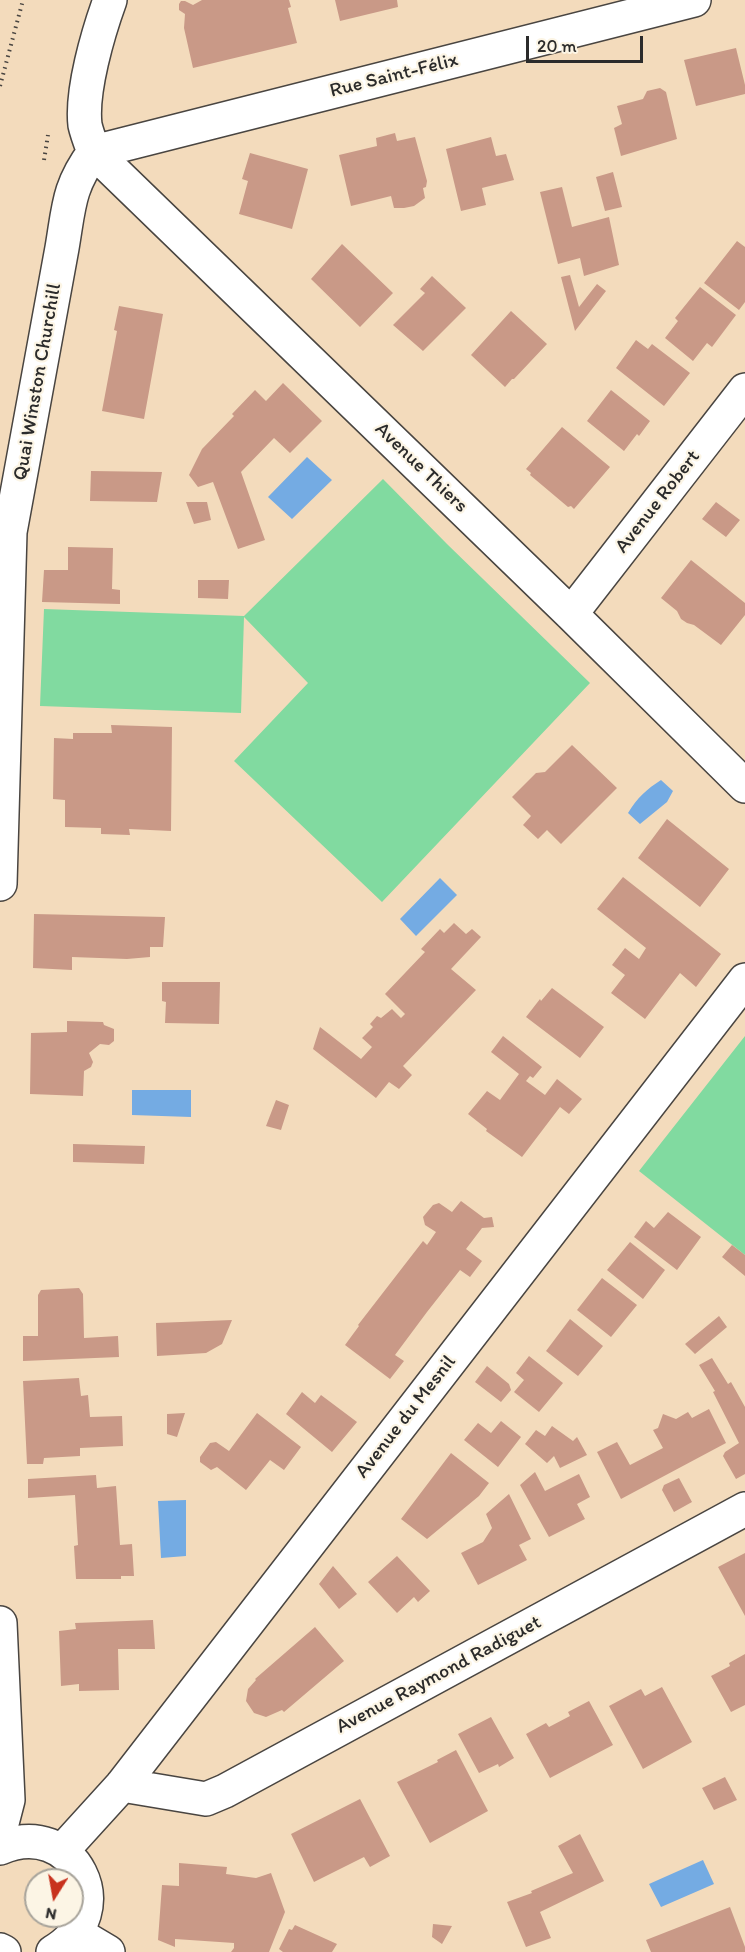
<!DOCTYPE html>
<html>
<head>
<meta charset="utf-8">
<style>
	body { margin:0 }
	#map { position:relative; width:745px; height:1952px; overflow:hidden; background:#f3dbbc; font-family:Itim,sans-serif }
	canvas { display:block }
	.north { position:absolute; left:24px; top:1868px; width:60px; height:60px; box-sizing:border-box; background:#fcf5e5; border:2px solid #a8a49b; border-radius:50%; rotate:191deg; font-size:16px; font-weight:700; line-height:24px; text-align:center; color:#2b2b2b }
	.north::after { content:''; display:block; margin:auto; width:21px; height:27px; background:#c8321e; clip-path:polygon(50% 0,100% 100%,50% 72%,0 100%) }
	.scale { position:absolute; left:526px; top:36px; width:117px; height:27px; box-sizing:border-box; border:3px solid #2b2b2b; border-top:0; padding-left:8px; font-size:18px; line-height:21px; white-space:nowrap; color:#2b2b2b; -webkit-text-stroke:4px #fcf5e5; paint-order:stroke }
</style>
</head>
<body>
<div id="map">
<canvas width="745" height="1952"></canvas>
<div class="north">N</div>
<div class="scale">20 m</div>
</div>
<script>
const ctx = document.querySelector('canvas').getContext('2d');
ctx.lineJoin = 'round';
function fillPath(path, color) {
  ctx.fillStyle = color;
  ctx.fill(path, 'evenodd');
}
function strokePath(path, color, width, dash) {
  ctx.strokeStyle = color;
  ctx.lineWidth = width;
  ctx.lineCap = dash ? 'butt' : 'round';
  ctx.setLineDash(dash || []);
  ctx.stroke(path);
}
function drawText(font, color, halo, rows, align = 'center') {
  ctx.font = font + ' Itim,sans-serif';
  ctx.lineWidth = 4.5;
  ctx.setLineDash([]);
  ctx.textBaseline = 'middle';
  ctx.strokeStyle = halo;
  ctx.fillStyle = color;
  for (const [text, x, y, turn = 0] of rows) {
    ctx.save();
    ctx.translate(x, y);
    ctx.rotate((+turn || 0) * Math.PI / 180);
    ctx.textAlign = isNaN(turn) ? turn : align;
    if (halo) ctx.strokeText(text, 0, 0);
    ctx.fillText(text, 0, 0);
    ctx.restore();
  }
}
const green = new Path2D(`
	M383,479L447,544L590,683L382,902L234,761L308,683L244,617L241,713L40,706L44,609L244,616Z
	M745,1036V1255L639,1171Z`);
const water = new Path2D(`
	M307,457L332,480L292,519L268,497Z
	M661,780L673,791L667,802L640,824L628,813C637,798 647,789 661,780Z
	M440,878L457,895L416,936L400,919Z
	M132,1090H191V1117L132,1115Z
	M186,1500V1556L161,1558L158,1501Z
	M703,1860L714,1884L661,1907L649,1884Z`);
const building = new Path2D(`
	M202,0H289L291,7L288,8L297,43L193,68L184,28L185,14L179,10V4L181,1H185L193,5Z
	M335,0H397L398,7L340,21Z
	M736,48L745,85V94L696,106L684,60Z
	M660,88L666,92L677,139L621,156L614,128L622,124L617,106L643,99L647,91Z
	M395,133L397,141L415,137L427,181L426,187L423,188L425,198L414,206L404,208H394L391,196L351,206L339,155L377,146L376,138Z
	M491,137L496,156L506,154L514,180L482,188L486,205L461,211L446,149Z
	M250,153L308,169L292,229L239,214L248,181L242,179Z
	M613,172L622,207L605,211L596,177Z
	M562,187L572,227L609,217L619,265L584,276L580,258L558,264L540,192Z
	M737,241L745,247V302L739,310L704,283Z
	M342,244L393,293L360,327L311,279Z
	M570,275L579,307L597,284L606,291L575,331L561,277Z
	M432,276L466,308L423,351L393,325L425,293L420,289Z
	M700,287L736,315L712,347L707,343L693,361L665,338L678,321L675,318Z
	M119,306L163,314L144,419L102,411L117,331L114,330Z
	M511,311L547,344L514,379H512L505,387L471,355Z
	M636,340L648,349L652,344L690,373L664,406L616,368Z
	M283,383L322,421L290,453L274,438L241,472L265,540L238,549L213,482L198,487L189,475L202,449L234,416L232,414L255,390L266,401Z
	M611,390L650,421L639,436L637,434L624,451L587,421Z
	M562,427L610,467L574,509L571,506L568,507L530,475L531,473L526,469Z
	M91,471L162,472L157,502L90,501Z
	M186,502H207L211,520L194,524Z
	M716,502L740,520L726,537L702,519Z
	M68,547L113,548L112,589L120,590V604L42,602L44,570H68Z
	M691,560L745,603V615L721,645L694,625L687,623L681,619L677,611L661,598Z
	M198,580H229L228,599L198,598Z
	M111,725L172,727L171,831L129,829L130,835L101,834V828L65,827V800L53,799L54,738L73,739V733H112Z
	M572,745L617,788L561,844L547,830L538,839L523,825L531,816L512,797L536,773L545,772Z
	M667,819L729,869L700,907L638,858Z
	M623,877L721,954L696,987L680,973L645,1019L611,993L625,975L612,965L625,948L639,959L646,948L597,909Z
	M34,914L165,917L163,947H150V957L127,959L72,957V970L33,968Z
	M454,923L466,934L472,929L481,937L451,969L476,990L403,1066L412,1075L399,1089L389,1082L376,1098L313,1049L320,1027L361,1059L372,1047L362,1038L373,1027L370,1024L377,1016L381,1018L392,1009L401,1018L405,1014L385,994L425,952L421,949L440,929L444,933Z
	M162,982H220L219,1024L165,1023L166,1002L162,1001Z
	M552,988L604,1027L580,1058L526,1017L540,999L541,1001Z
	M67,1021L103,1022L104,1025L114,1029V1041L109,1045L100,1044L89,1053L93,1062L91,1067L84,1071L83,1096L30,1094L31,1033L67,1032Z
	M503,1036L542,1067L533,1078L530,1076L526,1081L545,1095L557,1079L582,1099L569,1114L560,1107L522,1157L486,1131L487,1129L468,1114L487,1091L500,1100L519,1074L491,1052Z
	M276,1100L289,1105L281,1130L266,1126Z
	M73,1144L145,1146L144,1164L73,1162Z
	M461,1201L484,1218L492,1217L494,1227L482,1228L466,1249L482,1261L470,1277L460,1270L427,1312L395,1355L404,1361L390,1379L345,1345L359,1326L358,1325L423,1241L427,1245L436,1232L425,1225L423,1217L433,1205L439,1203L452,1212Z
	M668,1212L701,1237L677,1270L634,1237L646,1221L654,1228Z
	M630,1242L665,1270L643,1299L607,1270Z
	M732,1245L745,1255V1276L722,1257Z
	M602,1278L637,1305L611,1337L577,1310Z
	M79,1288L83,1294L84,1338L118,1336L119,1357L23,1361V1336H38V1295L41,1290Z
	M719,1316L727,1327L695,1354L685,1344Z
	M570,1319L603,1346L578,1376L546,1351Z
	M232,1320L222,1344L206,1353L157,1356L156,1323Z
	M529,1356L563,1383L539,1412L514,1392L524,1380L516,1373Z
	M712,1358L728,1384L731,1382L745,1407V1474L736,1479L723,1456L725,1452L739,1443L713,1392L715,1391L699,1365Z
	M487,1366L509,1384L511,1390L501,1402L475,1382Z
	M79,1378L81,1396L88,1395L90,1417L122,1416L123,1446L80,1448V1456L44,1458L43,1464H27L23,1381Z
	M302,1392L315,1403L321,1395L357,1422L332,1452L286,1414Z
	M709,1409L726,1443L621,1499L597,1452L617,1442L630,1465L663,1448L653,1430L658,1428L663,1414L676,1419L688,1412L692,1418Z
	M185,1413L177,1437L167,1434V1414Z
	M257,1413L301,1447L284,1470L270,1460L246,1490L217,1467L211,1470L200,1462V1457L210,1443L216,1442L229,1451Z
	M501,1421L521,1437L498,1467L464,1440L478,1423L491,1433Z
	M552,1426L573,1441L577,1437L587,1455L560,1468L554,1456L547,1463L525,1444L536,1430L545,1436Z
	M451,1453L489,1483L479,1496L427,1539L401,1519Z
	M535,1472L545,1491L579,1474L590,1497L577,1504L585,1519L549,1537L520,1485Z
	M96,1475L97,1488L116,1486L120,1545L132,1544L134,1576H121V1579H76L74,1546L78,1545L75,1495L28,1498V1479Z
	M679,1478L692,1502L674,1512L662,1490L664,1485Z
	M509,1494L531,1539L519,1545L527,1560L478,1585L461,1553L483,1542L492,1528L486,1514Z
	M745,1553V1616L718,1567Z
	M397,1556L430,1591L418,1602L414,1597L397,1613L368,1582Z
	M333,1566L357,1594L339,1609L319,1584Z
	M153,1620L155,1649H118L119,1690L79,1691V1684L61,1686L59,1631L76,1629L75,1623Z
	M315,1627L344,1661L284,1712L282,1710L266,1717L254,1713L246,1701L248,1689L256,1680L255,1679Z
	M745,1654V1705L731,1712L711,1676L730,1666L729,1663Z
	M662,1687L692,1742L643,1769L609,1706L641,1689L645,1696Z
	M589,1701L613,1745L550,1778L526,1734L546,1723L549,1727L570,1716L568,1712Z
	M491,1717L514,1758L499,1767L498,1764L479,1773L458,1734Z
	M456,1750L488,1811L430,1843L397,1782L438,1762L437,1760Z
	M725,1777L737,1800L714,1810L702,1788Z
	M360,1799L390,1856L370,1867L364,1857L314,1882L291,1834Z
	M580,1834L604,1881L540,1912L551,1938L526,1947L507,1902L532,1893L531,1891L573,1873L558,1846Z
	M179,1863L227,1867L226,1874L256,1878L271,1873L285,1912L269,1952H231L234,1948V1943L175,1939V1947L158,1940L162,1885L179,1886Z
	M730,1907L745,1947V1952H651L646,1940Z
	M433,1924L452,1926L442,1944L432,1937Z
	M295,1925L337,1944L332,1952H283L279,1949L289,1929L292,1930Z`);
const path = new Path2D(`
	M0,86L23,0
	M44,160L48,135`);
const minor = new Path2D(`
	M110,0C98,33 81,91 85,125C87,134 91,144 94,152L571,614L745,786
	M94,152L694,0
	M571,614L745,390
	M0,884L10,532L62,248C69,207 68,187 94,152
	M0,1623L8,1800L0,1831
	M122,1785L206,1799L225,1791L745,1509
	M0,1848C74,1816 122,1912 53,1952
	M62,1851L122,1785L745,980
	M76,1933L108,1952
	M0,1950L4,1952`);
const streetNames = [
	["Rue Saint-Félix",394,76,-14],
	["Quai Winston Churchill",38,382,-80],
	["Avenue Thiers",421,468,44],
	["Avenue Robert",658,502,-52],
	["Avenue du Mesnil",406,1417,-52],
	["Avenue Raymond Radiguet",439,1675,-28]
];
fillPath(green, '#81daa0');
fillPath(water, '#74abe3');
fillPath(building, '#c99987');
strokePath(minor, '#494541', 36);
strokePath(path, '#494541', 4, [1.5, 4.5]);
strokePath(minor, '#fff', 33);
drawText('20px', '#2b2b2b', '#fcf5e5', streetNames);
</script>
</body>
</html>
